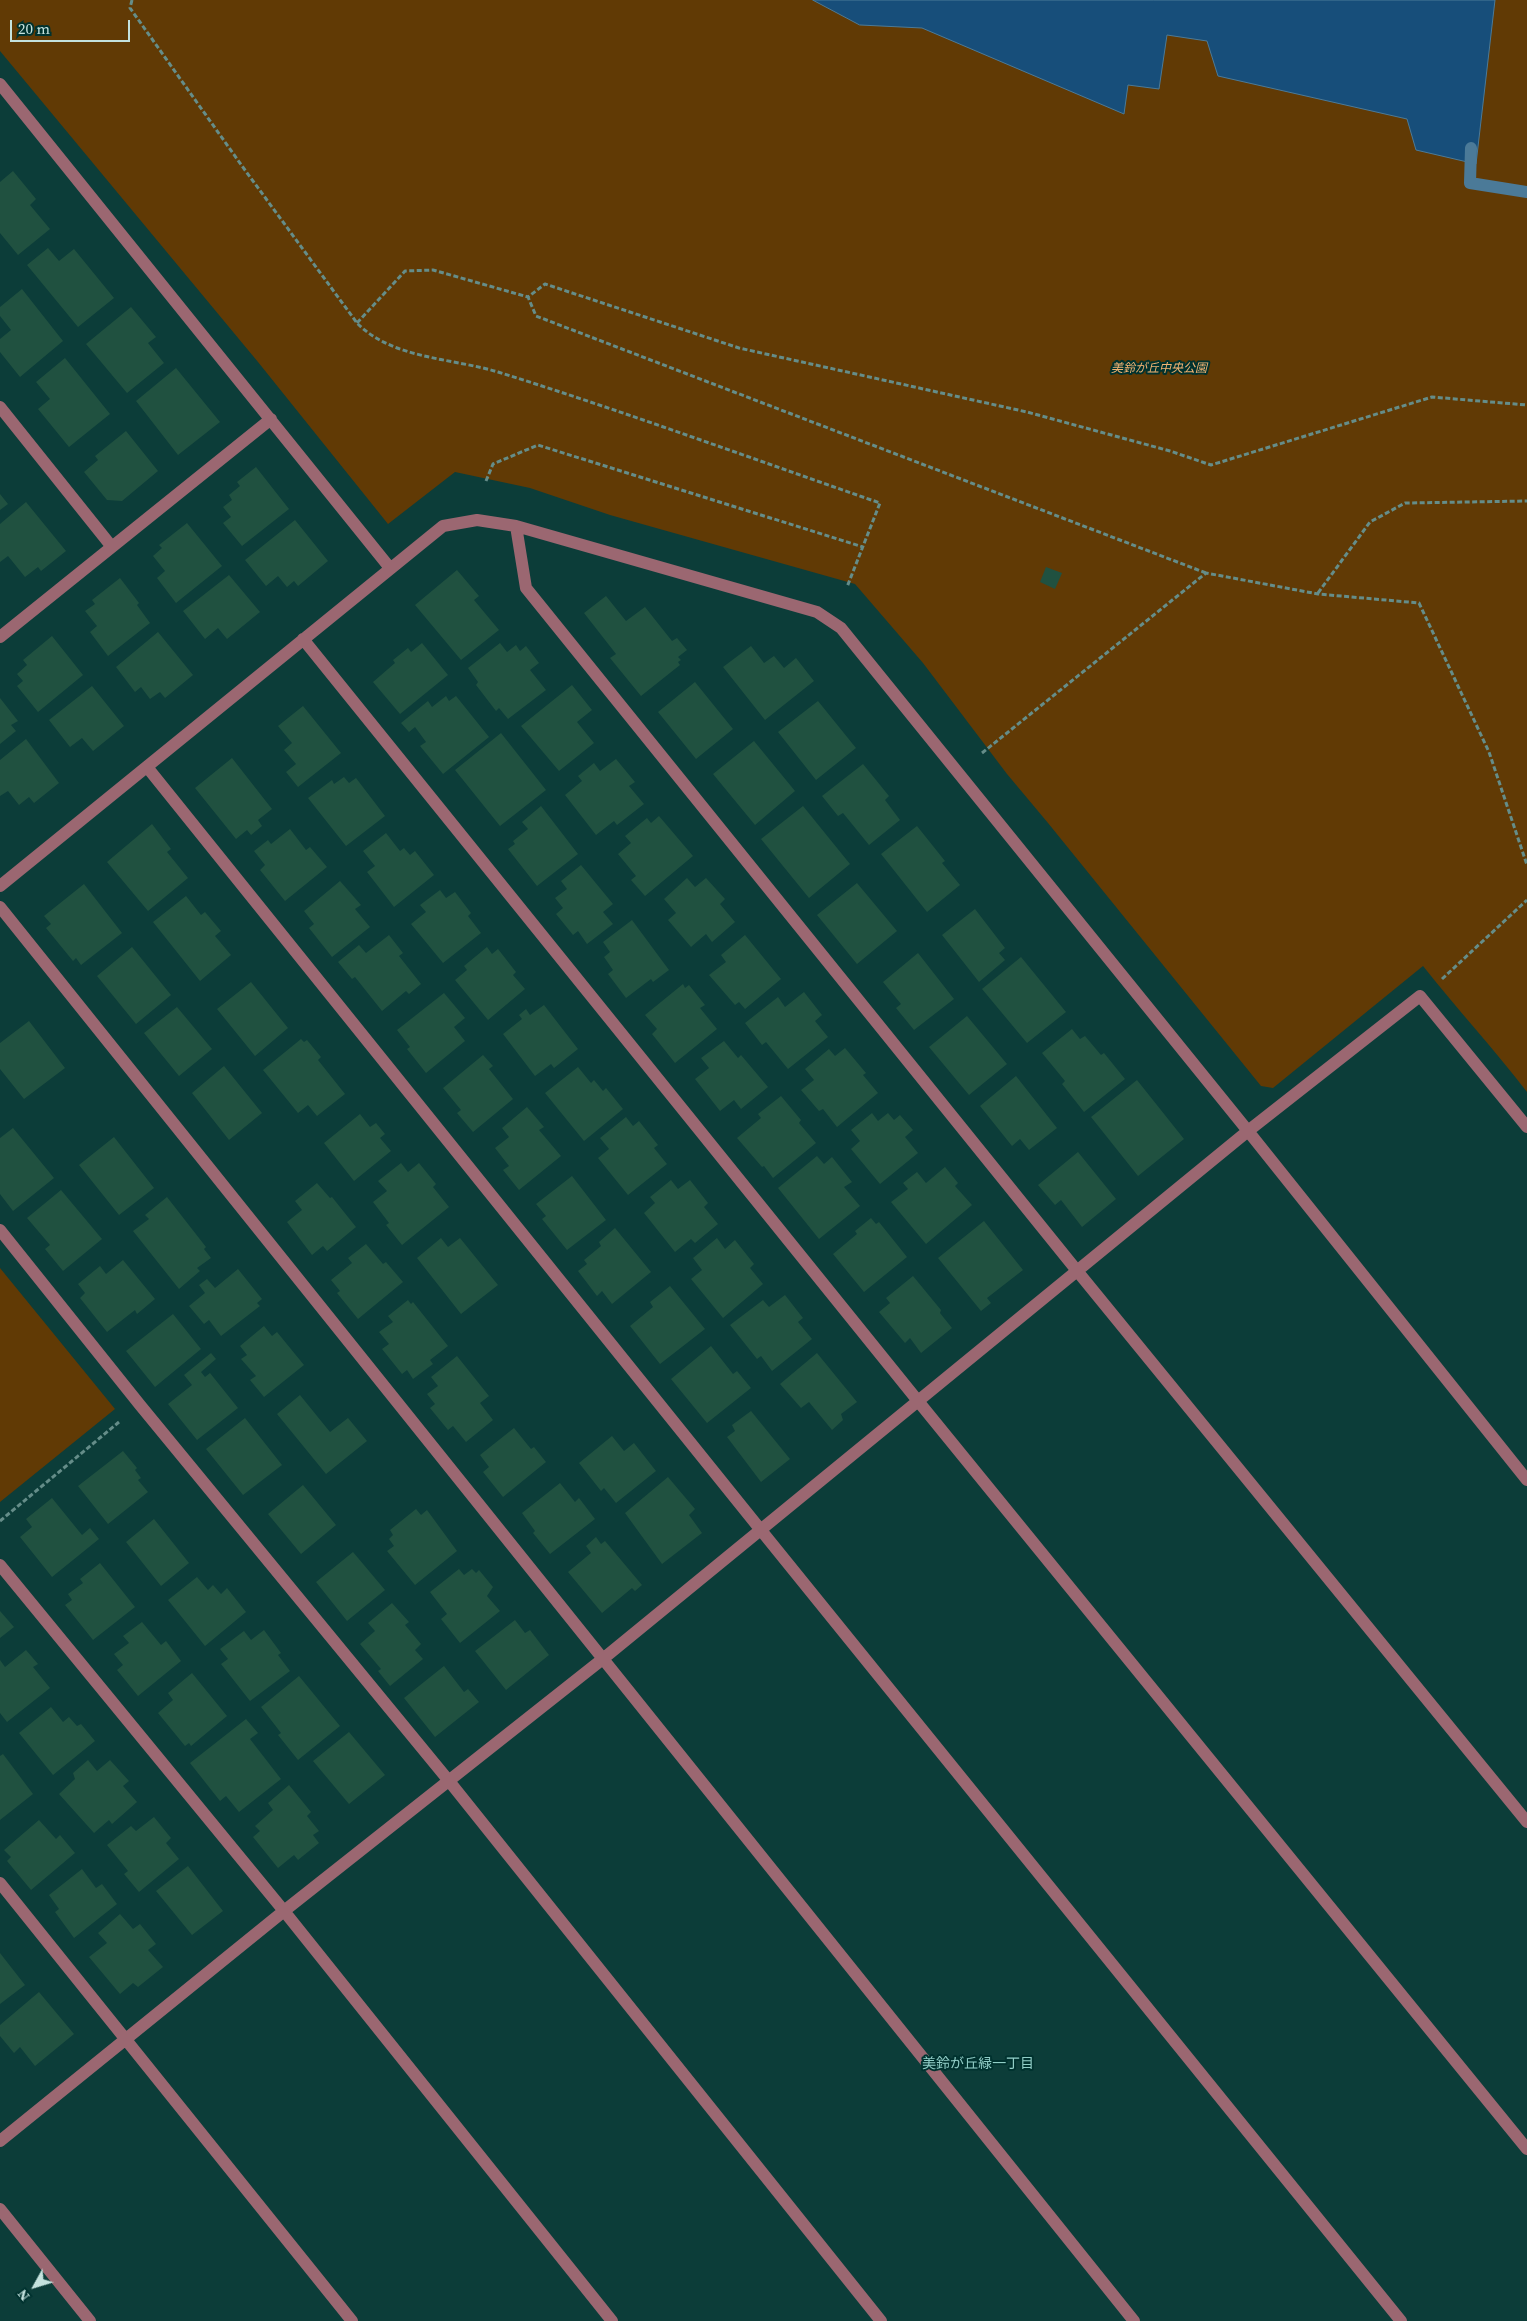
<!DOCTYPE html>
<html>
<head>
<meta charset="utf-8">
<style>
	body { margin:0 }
	#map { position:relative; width:1527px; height:2321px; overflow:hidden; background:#0c3d39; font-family:"Source Serif 4",serif }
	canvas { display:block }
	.north { position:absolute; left:10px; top:2261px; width:50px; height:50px; -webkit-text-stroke:4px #00322f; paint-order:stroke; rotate:231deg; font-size:14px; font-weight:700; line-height:20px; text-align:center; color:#c4e2de }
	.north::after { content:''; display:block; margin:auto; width:18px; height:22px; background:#c4e2de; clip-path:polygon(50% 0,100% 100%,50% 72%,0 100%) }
	.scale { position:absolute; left:10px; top:20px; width:120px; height:22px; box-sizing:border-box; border:2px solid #c4e2de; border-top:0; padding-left:6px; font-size:15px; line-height:18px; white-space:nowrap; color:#c4e2de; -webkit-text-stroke:4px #00322f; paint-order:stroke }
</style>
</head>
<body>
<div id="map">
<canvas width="1527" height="2321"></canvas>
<div class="north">N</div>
<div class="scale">20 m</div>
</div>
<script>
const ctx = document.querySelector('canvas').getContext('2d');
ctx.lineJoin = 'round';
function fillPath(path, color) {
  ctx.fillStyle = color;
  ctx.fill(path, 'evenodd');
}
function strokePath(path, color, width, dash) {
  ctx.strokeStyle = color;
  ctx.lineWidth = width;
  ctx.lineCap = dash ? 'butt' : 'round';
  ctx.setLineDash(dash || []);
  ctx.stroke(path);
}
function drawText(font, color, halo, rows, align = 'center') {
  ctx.font = font + ' "Source Serif 4","Noto Sans JP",serif';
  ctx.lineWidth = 4;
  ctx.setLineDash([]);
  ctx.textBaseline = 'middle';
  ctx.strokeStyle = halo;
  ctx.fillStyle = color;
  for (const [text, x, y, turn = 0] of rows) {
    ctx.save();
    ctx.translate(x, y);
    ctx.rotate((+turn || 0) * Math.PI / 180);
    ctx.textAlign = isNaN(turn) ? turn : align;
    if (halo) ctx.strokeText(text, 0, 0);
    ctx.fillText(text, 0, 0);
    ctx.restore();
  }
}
const green = new Path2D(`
	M0,0H1527V1092C1494,1049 1457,1009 1423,966L1273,1088L1261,1086L1048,823L1007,774L923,663L855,584L610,515L530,488L455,472L388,524L258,362L0,51Z
	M0,1268L115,1409L0,1502Z`);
const water = new Path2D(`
	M813,0H1495L1476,164L1416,150L1407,119L1218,76L1207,41L1167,35L1159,89L1128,85L1124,114L922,28L860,25Z`);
const stream = new Path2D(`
	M1471,148L1470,183L1527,192`);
const building = new Path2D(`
	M13,171L36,199L30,205L50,229L18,255L0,233V182Z
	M48,248L59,261L74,249L114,298L78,327L27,265Z
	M22,289L63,341L20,377L0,352V339L11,330L0,316V307Z
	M131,307L156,337L148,343L164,363L127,393L86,344Z
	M65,358L110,414L69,447L38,409L50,399L36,382Z
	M176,368L220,422L178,455L136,401Z
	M126,431L158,471L122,501L107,500L84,472L98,460L95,456Z
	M256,467L289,509L242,546L223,523L231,517L223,507L232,500L229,495L240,486L237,482Z
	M0,494L8,504L0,510Z
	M26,502L66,551L41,571L38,567L25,577L8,556L0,562V524Z
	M295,520L328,561L298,586L294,581L287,587L278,576L266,586L245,560Z
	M187,523L222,566L176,603L157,578L165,571L153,556L162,548L159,545Z
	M1046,567L1062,573L1055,589L1040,582Z
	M457,570L479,596L474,600L499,630L461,660L415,605Z
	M229,575L260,612L227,639L218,628L205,639L183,611Z
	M120,578L139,603L137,605L150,623L108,656L90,632L97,626L85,611L95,604L92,600Z
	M606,596L626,621L645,607L672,641L677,638L687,650L678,657L681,660L678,662L680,665L641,696L610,658L616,654L584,613Z
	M158,632L193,675L165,698L160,692L150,699L141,687L135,692L116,667Z
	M52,636L83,675L38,712L17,686L23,681L17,674L27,665L23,660Z
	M422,643L448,675L400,714L373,682L395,663L393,660L408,648L411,652Z
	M500,643L507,652L516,645L520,651L526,646L539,663L530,670L546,690L508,719L499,708L496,711L476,685L478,682L468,668Z
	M751,646L764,663L774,656L784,668L796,658L814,681L765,720L723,667Z
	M695,682L733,729L696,759L658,712Z
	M572,685L592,710L577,722L594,743L559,771L521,726Z
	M92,686L124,726L93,751L82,738L70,747L49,720Z
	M446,696L449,701L456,696L489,737L443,774L420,746L426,742L415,727L409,732L401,723L428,701L432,707Z
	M0,698L18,721L11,725L16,731L0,744Z
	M818,701L856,748L816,780L778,732Z
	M303,706L341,753L298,787L286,772L296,764L284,750L292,743L278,726Z
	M501,733L546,790L500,826L455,770Z
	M26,739L59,783L34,803L29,797L19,805L8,791L0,796V760Z
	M754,741L795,791L755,825L713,774Z
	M232,758L272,809L258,820L262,826L251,835L247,830L236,839L195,788Z
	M616,759L635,782L629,786L644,804L617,825L614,821L596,835L565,795L582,781L578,776L594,763L600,771Z
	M863,764L889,796L885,800L900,820L869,845L843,813L838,816L822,796Z
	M344,777L349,783L356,778L385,816L346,846L308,798L332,780L334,784Z
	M541,806L578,854L537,886L508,849L515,844L513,841L528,829L522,822Z
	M803,806L850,864L809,898L761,839Z
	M659,816L693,856L645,896L631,880L636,876L618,854L631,843L625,836L647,818L651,823Z
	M152,824L171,849L167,852L188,878L148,911L107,862Z
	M917,826L945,861L942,863L960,885L927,912L881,854Z
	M290,829L306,850L310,847L327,867L285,901L260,870L265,865L254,851L268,840L271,844Z
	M386,833L400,851L404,848L410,855L415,851L434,875L394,907L367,872L375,866L363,851Z
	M581,865L613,904L603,912L613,924L587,944L578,931L573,935L556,914L563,908L555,898L567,889L561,881Z
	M687,878L695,887L706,878L725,899L720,904L735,922L712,942L706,934L691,947L668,920L676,913L664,899Z
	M340,881L361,905L355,909L370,927L332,957L309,928L314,924L304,911Z
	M857,883L897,931L857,964L817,915Z
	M84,884L122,933L81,965L76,958L73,961L46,928L51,924L44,916Z
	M440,890L446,898L455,892L471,913L468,916L481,933L443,963L411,924L426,912L420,905Z
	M186,896L201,915L205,912L221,931L215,936L231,955L200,981L153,922Z
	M975,909L1005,948L999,953L1005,960L979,982L942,935Z
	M632,920L669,970L653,982L651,979L626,998L608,974L613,970L604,957L610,952L603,942Z
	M389,935L403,953L399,956L421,984L409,994L406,991L382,1011L355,977L352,979L338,962L359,945L366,953Z
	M745,935L781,979L745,1009L739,1002L735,1005L709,975L726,962L721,955Z
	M132,947L171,995L136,1024L97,976Z
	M487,947L492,954L498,949L516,972L513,975L525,989L488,1020L455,980L467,970L464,966Z
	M918,953L954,999L914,1030L896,1008L901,1004L883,982Z
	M1021,957L1066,1012L1027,1043L982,989Z
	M251,982L288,1028L255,1056L217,1009Z
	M683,984L685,988L689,985L705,1005L700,1008L717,1029L675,1063L652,1034L657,1029L645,1015Z
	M804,992L822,1015L815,1021L828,1037L788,1069L766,1042L762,1045L745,1023L778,997L785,1007Z
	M444,993L465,1018L454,1027L465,1041L426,1073L407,1049L410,1047L397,1030Z
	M544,1005L578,1049L554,1068L551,1064L535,1076L503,1034L522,1019L519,1015L526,1009L530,1015Z
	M177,1007L212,1049L179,1076L144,1033Z
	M967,1016L1007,1064L969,1095L929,1047Z
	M29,1021L65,1068L24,1099L0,1069V1043Z
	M1072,1029L1080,1039L1085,1036L1101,1055L1104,1053L1125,1079L1084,1112L1062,1084L1065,1081L1042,1053Z
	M301,1039L304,1042L307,1040L321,1057L318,1060L345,1094L317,1116L308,1105L298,1113L263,1070Z
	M724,1041L738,1058L741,1055L768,1087L741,1109L734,1100L720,1111L695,1079L709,1068L701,1058Z
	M845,1048L866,1073L863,1075L878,1093L837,1127L823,1109L819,1111L801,1090L814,1080L805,1069L829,1049L835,1056Z
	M483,1055L493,1066L489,1069L513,1099L473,1132L457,1113L461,1110L443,1088Z
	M224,1066L262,1113L229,1140L192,1093Z
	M578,1067L591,1083L594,1080L603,1091L606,1088L623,1109L584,1141L545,1093Z
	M1016,1076L1057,1128L1029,1150L1020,1139L1012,1146L980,1106Z
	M1137,1080L1184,1139L1138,1176L1091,1117Z
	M781,1096L801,1120L799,1123L816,1143L773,1178L764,1166L762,1167L737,1138L761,1118L758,1114Z
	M527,1107L544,1127L539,1130L561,1156L519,1190L503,1170L509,1166L495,1148L509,1137L502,1128Z
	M872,1113L878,1121L888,1113L894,1120L900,1115L913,1130L905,1137L918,1153L880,1184L851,1149L860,1141L851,1130Z
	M360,1114L370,1127L376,1123L385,1134L380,1138L391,1151L354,1181L324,1143Z
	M626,1117L633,1126L639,1121L658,1145L654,1148L667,1164L628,1195L598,1158L609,1149L600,1138Z
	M13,1128L54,1178L13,1211L0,1194V1138Z
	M114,1137L154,1188L119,1215L79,1165Z
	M1078,1152L1116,1199L1082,1227L1061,1200L1055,1205L1038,1185Z
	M817,1156L824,1164L832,1157L852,1182L844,1187L860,1206L819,1239L778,1188Z
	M401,1163L408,1172L419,1163L436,1184L433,1187L449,1207L402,1245L386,1225L389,1223L373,1202L387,1191L378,1181Z
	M945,1167L958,1183L955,1186L972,1205L926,1244L891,1202L908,1189L903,1183L917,1172L926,1183Z
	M572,1176L606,1220L567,1250L542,1219L546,1216L536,1204Z
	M671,1180L678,1189L690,1180L708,1203L704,1207L718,1224L695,1243L691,1239L675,1252L644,1213L655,1203L650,1197Z
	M317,1183L330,1198L332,1197L356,1227L327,1251L323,1246L312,1255L287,1222L302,1210L295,1201Z
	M61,1190L102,1239L63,1271L45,1249L50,1245L27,1218Z
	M167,1197L206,1247L204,1249L211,1258L197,1268L200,1271L179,1289L133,1231L149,1219L145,1215Z
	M871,1218L876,1224L879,1222L907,1257L864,1292L833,1254L857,1234L855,1231Z
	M984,1221L1023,1270L987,1298L991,1303L981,1311L938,1258Z
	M615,1228L651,1272L612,1304L602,1291L597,1296L578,1271L587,1264L584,1260L601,1246L599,1242Z
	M441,1238L448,1247L460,1238L498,1285L461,1314L417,1258Z
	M717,1238L725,1249L735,1240L754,1264L750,1268L763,1284L723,1318L691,1279L702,1270L693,1258Z
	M366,1244L383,1264L386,1262L403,1282L358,1319L337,1293L340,1291L331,1280L352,1263L348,1258Z
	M123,1260L155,1299L137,1314L135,1310L107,1332L80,1298L85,1293L78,1284L100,1266L106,1274Z
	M238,1269L262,1299L257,1303L260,1306L221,1336L209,1320L204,1324L189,1306L205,1293L199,1285L207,1279L215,1288Z
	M913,1276L941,1310L940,1313L952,1328L921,1353L910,1338L905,1343L879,1312L890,1303L886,1298Z
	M670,1286L705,1329L660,1364L630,1326L653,1307L650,1302Z
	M785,1295L803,1318L798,1322L812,1339L772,1371L761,1356L757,1359L730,1325L763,1300L769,1307Z
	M408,1300L411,1304L413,1302L448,1346L430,1360L433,1364L413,1379L407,1370L402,1374L382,1349L389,1344L379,1332L393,1322L388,1316Z
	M173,1314L201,1349L155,1387L126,1351Z
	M264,1326L272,1336L277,1332L304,1365L264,1397L250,1380L256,1376L241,1359L247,1355L240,1346Z
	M711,1346L733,1374L737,1371L751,1388L707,1423L671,1379Z
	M211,1353L216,1359L201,1372L205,1377L210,1373L238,1408L197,1440L168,1404L192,1385L184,1375Z
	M817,1353L857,1402L841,1414L843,1420L832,1430L809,1402L801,1408L780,1384Z
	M457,1356L489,1396L480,1403L493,1420L466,1442L453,1426L448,1430L430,1408L435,1404L427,1394L438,1386L431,1377Z
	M300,1395L330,1432L348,1418L367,1441L326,1474L277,1414Z
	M751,1411L790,1459L761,1482L727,1437L735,1431L732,1425Z
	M245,1418L282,1465L243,1495L206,1449Z
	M514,1428L531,1449L534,1447L546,1462L503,1497L483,1472L489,1467L480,1455Z
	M612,1436L624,1451L634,1443L656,1471L616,1503L604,1488L601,1491L579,1463Z
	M123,1451L137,1468L135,1470L141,1478L138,1480L148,1492L108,1524L78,1486Z
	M668,1477L695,1509L689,1515L702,1533L662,1564L625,1513Z
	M560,1483L575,1502L579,1498L595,1519L550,1554L533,1533L535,1531L522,1513Z
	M303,1485L336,1525L301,1554L268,1514Z
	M52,1498L82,1535L90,1528L99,1539L52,1577L20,1537L32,1527L26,1519Z
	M416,1509L421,1515L427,1510L457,1551L415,1585L387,1551L394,1546L389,1539L393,1535L390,1530Z
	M154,1519L189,1563L161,1586L126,1542Z
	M596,1537L601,1544L605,1541L642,1585L635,1591L632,1588L602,1613L568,1572L591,1553L586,1546Z
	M353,1552L385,1590L347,1621L316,1582Z
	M100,1563L135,1607L93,1640L65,1605L72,1600L68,1594L83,1583L80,1579Z
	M459,1569L464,1575L472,1569L476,1573L479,1570L493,1587L487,1596L500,1611L460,1643L441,1619L447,1614L430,1592Z
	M197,1577L208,1590L213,1585L221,1594L227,1588L246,1612L205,1646L168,1600Z
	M392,1603L409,1622L405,1625L421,1644L415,1650L423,1659L390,1686L378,1671L381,1669L360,1644L375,1631L368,1623Z
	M0,1611L14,1627L0,1638Z
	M515,1620L525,1633L530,1630L549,1655L506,1690L475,1651Z
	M142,1622L161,1645L166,1641L181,1661L138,1696L117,1670L123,1665L114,1654L129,1643L123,1636Z
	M264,1630L281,1653L278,1655L290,1671L250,1701L221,1664L228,1659L220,1649L244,1631L251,1640Z
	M26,1650L38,1664L33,1667L50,1688L7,1722L0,1713V1660L5,1667Z
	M444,1666L464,1692L468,1689L479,1702L435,1737L404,1698Z
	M192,1673L227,1716L191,1746L189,1743L185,1746L158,1713L173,1700L168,1693Z
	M299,1676L340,1726L298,1760L278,1735L281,1733L261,1707Z
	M51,1707L63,1722L69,1717L77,1726L81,1724L95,1741L53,1775L19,1733Z
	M246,1719L258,1733L250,1739L281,1779L239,1812L226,1796L220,1801L190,1763Z
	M349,1732L385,1775L349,1804L313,1761Z
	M3,1754L33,1794L0,1820V1756Z
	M88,1760L97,1771L110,1760L129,1781L123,1786L137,1802L112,1824L109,1820L94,1833L59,1794L75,1779L73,1773Z
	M289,1785L311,1812L307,1816L319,1831L313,1835L319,1843L298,1860L294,1855L278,1868L253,1837L260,1831L255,1826L273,1810L268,1803Z
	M154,1817L171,1838L166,1843L179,1859L139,1892L124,1874L128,1871L107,1845L131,1826L136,1831Z
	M39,1820L56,1839L60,1835L75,1853L31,1890L7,1861L11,1857L4,1850Z
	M188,1866L223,1911L192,1935L156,1891Z
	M82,1869L96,1888L102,1884L117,1904L74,1938L55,1912L59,1909L49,1895Z
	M120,1914L133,1929L140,1924L156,1944L148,1950L163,1967L138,1987L133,1983L120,1994L89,1957L107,1943L98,1933Z
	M0,1953L25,1985L0,2004Z
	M39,1992L74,2034L35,2066L20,2047L14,2053L0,2036V2025Z`);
const path = new Path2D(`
	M132,0L130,8L242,166L357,323C392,359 452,358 498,372C626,412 753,459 880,503L847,587
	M357,323L405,271L433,270L528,297
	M486,481L493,464L538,445L863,547
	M1206,573L536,316L528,297L545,284L739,348L1027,412L1170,451L1211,465L1432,397L1527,405
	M1318,593L1370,522L1405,503L1527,501
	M982,753L1206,573L1318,594L1419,603L1489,752L1527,865
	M1442,979L1527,900
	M0,1521L119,1422`);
const minor = new Path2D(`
	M0,84L390,568
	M0,407L112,547
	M516,526L526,588L1078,1272L1527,1822
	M0,637L271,419
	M303,639L918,1401L1527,2149
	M147,767L760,1529L1401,2321
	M0,886L443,526L477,520L516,526L817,612L841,628L1248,1131L1527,1480
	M0,907L1134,2321
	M0,1230L140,1405L449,1781L881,2321
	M0,1565L284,1911L612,2321
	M0,1883L352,2321
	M0,2141L284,1911L604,1658L1248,1131L1420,996L1527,1127
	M0,2209L90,2321`);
const parkNames = [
	["美鈴が丘中央公園",1159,369]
];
const neighbourhoodNames = [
	["美鈴が丘緑一丁目",978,2064]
];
fillPath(green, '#613a05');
fillPath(water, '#174e7a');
strokePath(water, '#4b7a98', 1);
strokePath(stream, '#4b7a98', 12);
fillPath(building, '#205140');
strokePath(path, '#658d89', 3, [5, 2.5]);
strokePath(minor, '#9b6771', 12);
drawText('italic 12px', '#f1b372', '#00322f', parkNames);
drawText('14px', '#91cec7', '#00322f', neighbourhoodNames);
</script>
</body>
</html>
